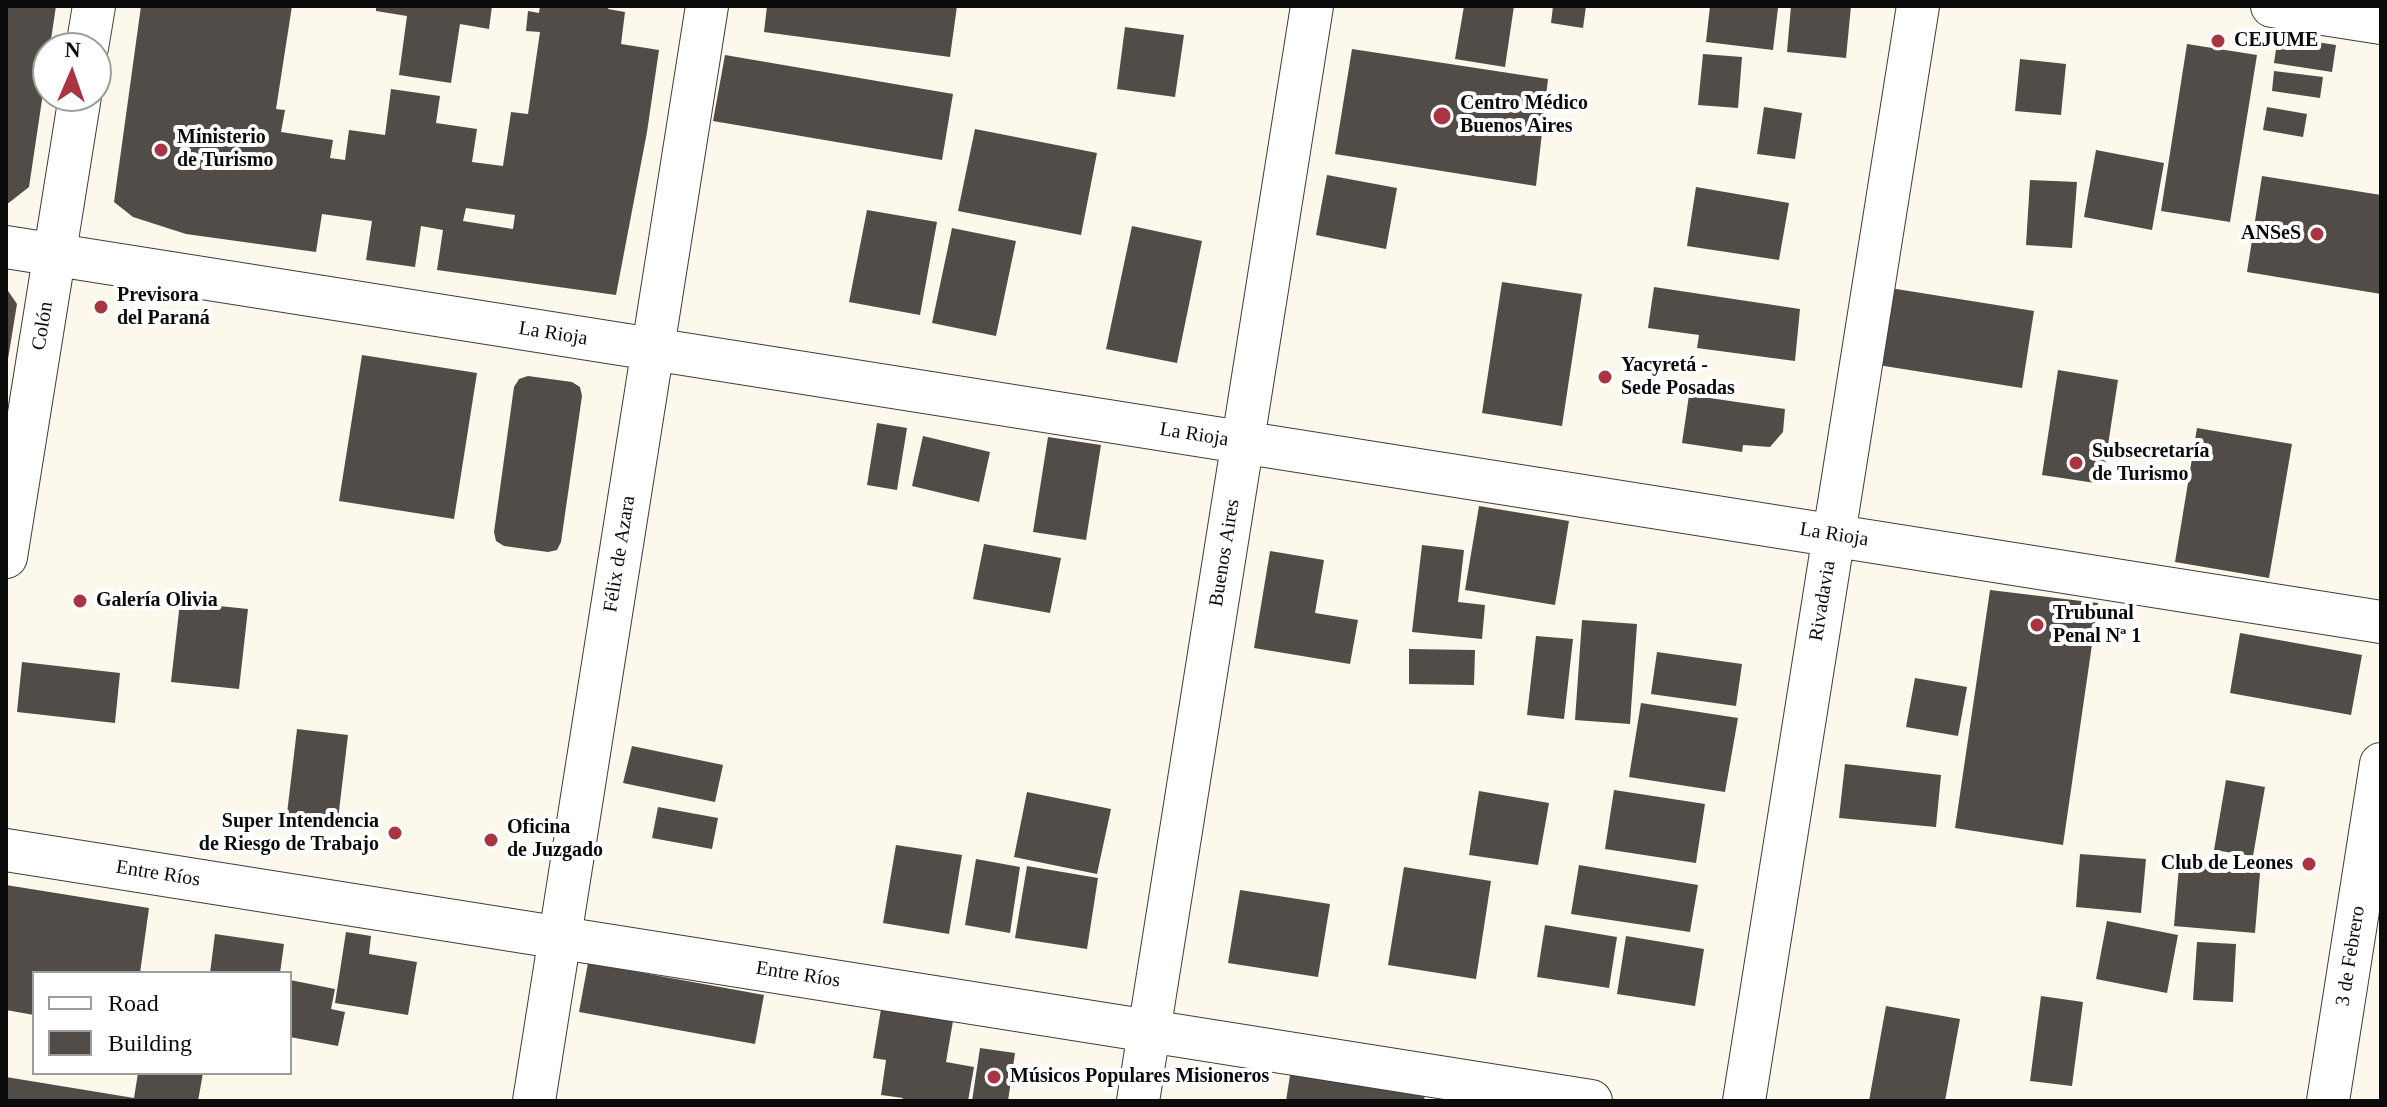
<!DOCTYPE html>
<html>
<head>
<meta charset="utf-8">
<style>
	body { margin:0 }
	#map { position:relative; width:2387px; height:1107px; overflow:hidden; background:#fcf8eb; font-family:"Times New Roman",serif }
	canvas { display:block }
	.frame { position:absolute; inset:0; border:8px solid #0b0b0b; pointer-events:none }
	.legend { position:absolute; left:32px; top:971px; width:260px; height:104px; box-sizing:border-box; background:#fff; border:2px solid #9d9d9d; margin:0; padding:10px 14px; list-style:none; font-size:24px; color:#0b0b0b }
	.legend li { display:flex; align-items:center; gap:16px; height:40px }
	.legend b { width:40px; border:2px solid #9d9d9d }
	.north { position:absolute; left:32px; top:32px; width:80px; height:80px; box-sizing:border-box; background:#fff; border:2px solid #9d9d9d; border-radius:50%; rotate:2deg; font-size:22px; font-weight:700; line-height:32px; text-align:center; color:#0b0b0b }
	.north::after { content:''; display:block; margin:auto; width:28px; height:36px; background:#a83541; clip-path:polygon(50% 0,100% 100%,50% 72%,0 100%) }
</style>
</head>
<body>
<div id="map">
<canvas width="2387" height="1107"></canvas>
<div class="frame"></div>
<ul class="legend">
<li><b style="height:10px;background:#fff"></b>Road</li>
<li><b style="height:22px;background:#524c49"></b>Building</li>
</ul>
<div class="north">N</div>
</div>
<script>
const ctx = document.querySelector('canvas').getContext('2d');
ctx.lineJoin = 'round';
function fillPath(path, color) {
  ctx.fillStyle = color;
  ctx.fill(path, 'evenodd');
}
function strokePath(path, color, width, dash) {
  ctx.strokeStyle = color;
  ctx.lineWidth = width;
  ctx.lineCap = dash ? 'butt' : 'round';
  ctx.setLineDash(dash || []);
  ctx.stroke(path);
}
function drawText(font, color, halo, rows, align = 'center') {
  ctx.font = font + ' "Times New Roman",serif';
  ctx.lineWidth = 8;
  ctx.setLineDash([]);
  ctx.textBaseline = 'middle';
  ctx.strokeStyle = halo;
  ctx.fillStyle = color;
  for (const [text, x, y, turn = 0] of rows) {
    ctx.save();
    ctx.translate(x, y);
    ctx.rotate((+turn || 0) * Math.PI / 180);
    ctx.textAlign = isNaN(turn) ? turn : align;
    if (halo) ctx.strokeText(text, 0, 0);
    ctx.fillText(text, 0, 0);
    ctx.restore();
  }
}
const building = new Path2D(`
	M6,6H56L29,187L6,205Z
	M141,6H292L276,109L285,110L281,132L333,140L330,158L345,160L349,130L385,135L391,89L440,96L436,123L477,129L472,162L503,166L511,112L528,114L540,32L526,31L528,11L539,13L540,6H609L608,9L625,12L621,44L659,50L647,132L616,295L437,270L443,230L421,226L415,267L366,260L372,221L322,214L316,252L186,234L133,217L114,202ZM466,208L515,215L513,229L463,221Z
	M376,6H492L489,29L460,24L451,83L399,75L407,16L376,11Z
	M767,6H957L950,57L764,32Z
	M1464,6H1514L1505,67L1455,59Z
	M1553,6H1586L1583,28L1551,23Z
	M1710,6L1778,8L1773,50L1706,42Z
	M1791,6H1851L1846,58L1787,52Z
	M1125,27L1184,35L1175,97L1117,89Z
	M2278,36L2336,45L2332,72L2274,63Z
	M2187,44L2257,55L2230,222L2161,211Z
	M1352,49L1548,79L1536,186L1335,154Z
	M1703,54L1742,57L1738,108L1698,105Z
	M725,55L953,94L942,160L713,121Z
	M2020,59L2066,64L2061,115L2015,111Z
	M2274,71L2323,77L2320,98L2272,91Z
	M1764,107L1802,113L1795,159L1757,154Z
	M2267,107L2307,114L2303,137L2263,130Z
	M975,129L1097,153L1081,235L958,211Z
	M2096,150L2164,163L2152,230L2084,217Z
	M1327,175L1397,188L1386,249L1316,235Z
	M2262,176L2381,195V294L2247,272Z
	M2030,180L2077,182L2072,248L2026,245Z
	M1696,187L1789,203L1779,260L1687,246Z
	M867,210L937,222L920,315L849,302Z
	M1132,226L1202,241L1177,363L1106,349Z
	M952,228L1016,241L996,336L932,323Z
	M1502,282L1582,294L1562,426L1482,413Z
	M1654,287L1800,309L1795,361L1697,348L1699,335L1648,328Z
	M6,288L17,304L8,359H6Z
	M1890,288L2034,311L2022,388L1878,365Z
	M362,355L477,373L454,519L339,501Z
	M2058,370L2118,380L2102,484L2042,475Z
	M528,376L572,382L580,387L582,396L561,542L557,550L548,552L504,546L496,541L494,532L514,387L519,379Z
	M1689,395L1785,409L1783,432L1770,447L1743,445L1742,452L1682,443Z
	M877,423L907,428L897,490L867,485Z
	M2197,428L2292,444L2269,578L2175,562Z
	M923,436L990,452L979,502L912,486Z
	M1048,437L1101,445L1086,540L1033,532Z
	M1479,506L1569,521L1555,605L1465,590Z
	M984,544L1061,558L1050,613L973,599Z
	M1422,545L1464,550L1458,602L1485,605L1482,639L1412,632Z
	M1270,551L1324,560L1315,613L1358,620L1350,664L1254,648Z
	M1990,590L2098,603L2063,845L1955,828Z
	M180,602L248,609L239,689L171,682Z
	M1582,620L1637,624L1630,724L1575,720Z
	M2240,633L2362,655L2351,715L2230,693Z
	M1536,636L1573,639L1564,719L1527,715Z
	M1409,649L1475,650L1474,685L1409,684Z
	M1657,652L1742,664L1736,706L1651,694Z
	M22,662L120,673L115,723L17,712Z
	M1915,678L1967,687L1958,736L1906,727Z
	M1641,703L1738,718L1725,792L1629,777Z
	M297,729L348,735L337,828L286,822Z
	M632,746L723,765L715,802L623,783Z
	M1845,764L1941,775L1936,827L1839,818Z
	M2226,780L2265,787L2253,856L2214,850Z
	M1614,790L1705,804L1696,863L1605,849Z
	M1479,791L1549,803L1538,865L1469,855Z
	M1027,792L1111,809L1097,874L1014,857Z
	M658,807L718,818L712,849L652,838Z
	M896,845L962,855L949,934L883,923Z
	M2080,854L2146,859L2141,913L2076,907Z
	M976,859L1020,867L1010,933L965,925Z
	M1579,865L1698,885L1690,932L1571,914Z
	M1027,866L1098,878L1087,949L1015,938Z
	M2179,866L2260,873L2255,933L2174,926Z
	M1404,867L1491,881L1476,979L1388,965Z
	M6,885L149,908L140,973H34V1015L6,1010Z
	M1240,890L1330,904L1318,977L1228,963Z
	M2107,921L2178,935L2167,993L2096,979Z
	M1545,925L1617,937L1609,988L1537,977Z
	M346,932L371,936L369,954L417,962L408,1015L335,1003Z
	M215,934L284,944L280,973H210Z
	M1626,936L1704,949L1695,1006L1617,994Z
	M2197,942L2236,944L2233,1002L2193,1000Z
	M588,963L764,995L755,1044L579,1012Z
	M290,980L335,989L331,1009L345,1012L338,1046L290,1037Z
	M2041,996L2083,1002L2072,1086L2030,1081Z
	M1886,1006L1960,1019L1945,1101H1869Z
	M881,1009L953,1021L946,1062L974,1067L968,1101H902L903,1098L881,1095L886,1060L873,1058Z
	M980,1048L1015,1053L1008,1101H972Z
	M1291,1069L1426,1088L1424,1101H1286Z
	M138,1073H203L198,1101H6V1077L134,1098Z`);
const minor = new Path2D(`
	M2272,6L2381,23
	M87,48L94,6
	M6,247L2381,622
	M6,557L80,96
	M6,850L1591,1101
	M534,1101L707,6
	M1138,1101L1312,6
	M1744,1101L1918,6
	M2328,1101L2381,764`);
const markers = [
	[2218,41,8,"#a83541"],
	[1442,116,10,"#a83541"],
	[161,150,8,"#a83541"],
	[2317,234,8,"#a83541"],
	[101,307,8,"#a83541"],
	[1605,377,8,"#a83541"],
	[2076,463,8,"#a83541"],
	[80,601,8,"#a83541"],
	[2037,625,8,"#a83541"],
	[395,833,8,"#a83541"],
	[491,840,8,"#a83541"],
	[2309,864,8,"#a83541"],
	[994,1077,8,"#a83541"]
];
const poiNames = [
	["CEJUME",2234,41],
	["Centro Médico",1460,104],
	["Buenos Aires",1460,127],
	["Ministerio",177,138],
	["de Turismo",177,161],
	["ANSeS",2301,234,"right"],
	["Previsora",117,296],
	["del Paraná",117,319],
	["Yacyretá -",1621,366],
	["Sede Posadas",1621,389],
	["Subsecretaría",2092,452],
	["de Turismo",2092,475],
	["Galería Olivia",96,601],
	["Trubunal",2053,614],
	["Penal Nª 1",2053,637],
	["Super Intendencia",379,822,"right"],
	["de Riesgo de Trabajo",379,845,"right"],
	["Oficina",507,828],
	["de Juzgado",507,851],
	["Club de Leones",2293,864,"right"],
	["Músicos Populares Misioneros",1010,1077]
];
const streetNames = [
	["Colón",43,326,-81],
	["La Rioja",553,334,9],
	["La Rioja",1194,435,9],
	["La Rioja",1834,535,9],
	["Buenos Aires",1225,553,-81],
	["Félix de Azara",620,554,-81],
	["Rivadavia",1823,601,-81],
	["Entre Ríos",158,874,9],
	["3 de Febrero",2351,956,-81],
	["Entre Ríos",798,975,9]
];
fillPath(building, '#524c49');
strokePath(minor, '#3e3e3e', 44);
strokePath(minor, '#fff', 42);
for (const [x, y, r, color] of markers) {
  const dot = new Path2D();
  dot.arc(x, y, r, 0, 2 * Math.PI);
  ctx.fillStyle = color;
  ctx.fill(dot);
  strokePath(dot, '#fff', 3);
}
drawText('bold 20px', '#0b0b0b', '#fff', poiNames, 'left');
drawText('20px', '#0b0b0b', '#fff', streetNames);
</script>
</body>
</html>
